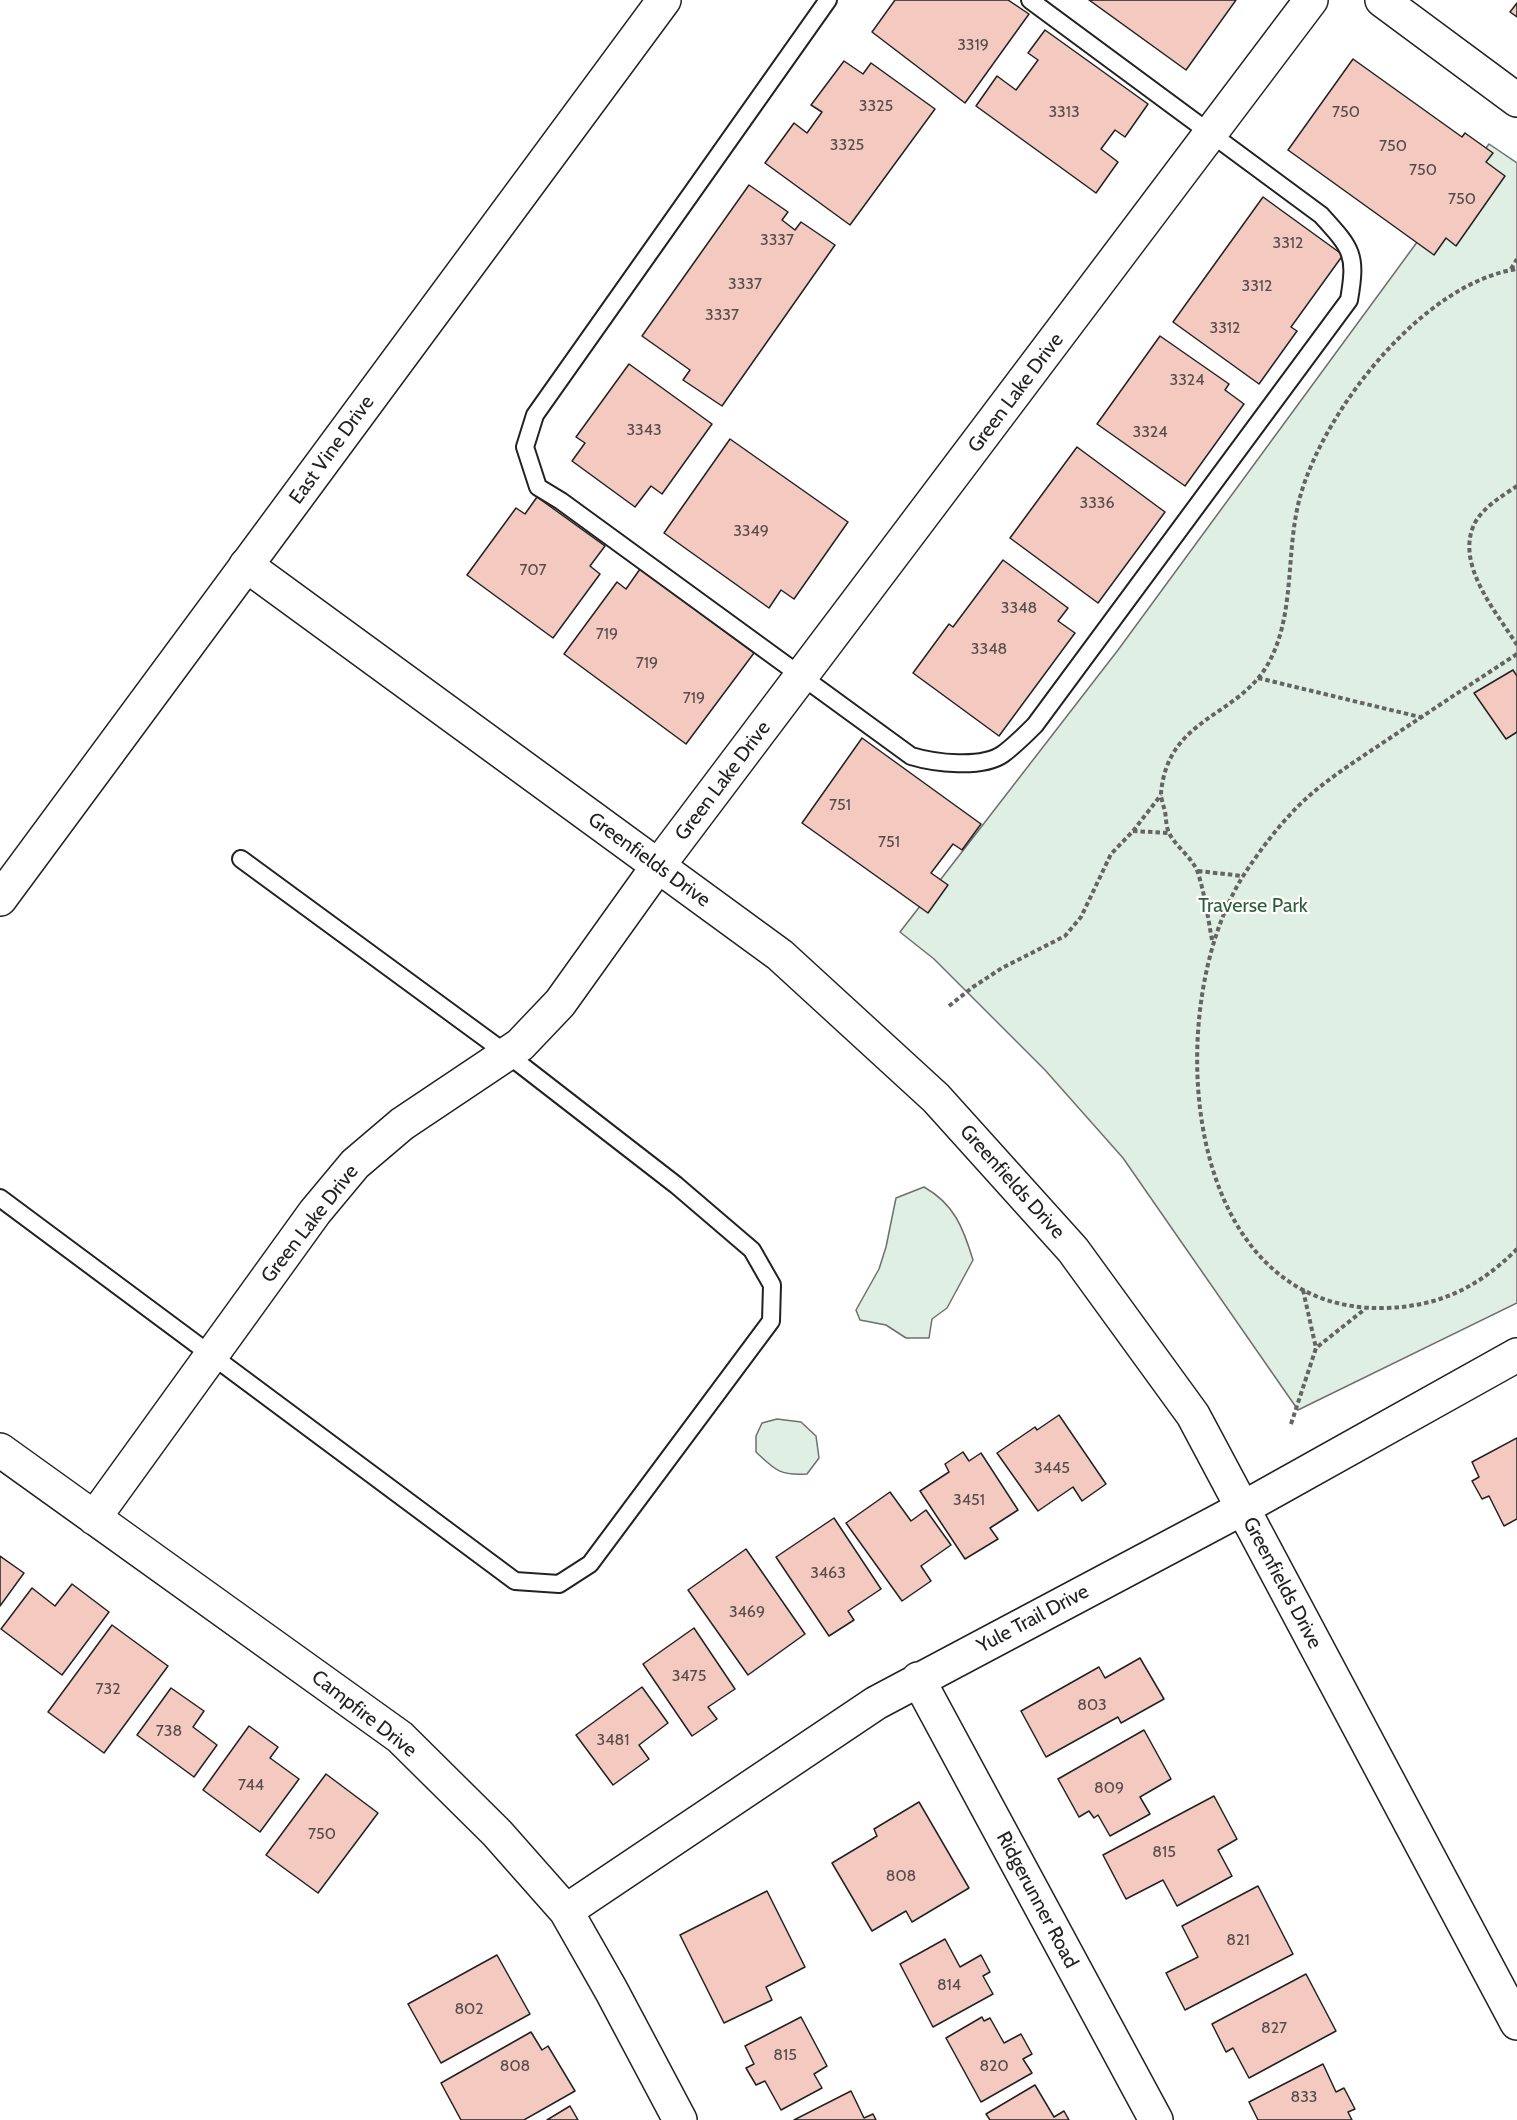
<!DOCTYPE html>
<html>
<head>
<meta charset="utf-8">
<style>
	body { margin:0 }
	canvas { display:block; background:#fff }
</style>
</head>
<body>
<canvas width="1517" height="2120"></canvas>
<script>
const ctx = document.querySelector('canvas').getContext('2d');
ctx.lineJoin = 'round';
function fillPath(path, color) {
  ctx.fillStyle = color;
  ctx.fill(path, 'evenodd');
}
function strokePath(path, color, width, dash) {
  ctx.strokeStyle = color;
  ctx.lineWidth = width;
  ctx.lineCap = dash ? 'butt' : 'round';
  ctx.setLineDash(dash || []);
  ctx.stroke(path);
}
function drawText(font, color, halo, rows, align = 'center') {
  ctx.font = font + ' Cabin,sans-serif';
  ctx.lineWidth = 4.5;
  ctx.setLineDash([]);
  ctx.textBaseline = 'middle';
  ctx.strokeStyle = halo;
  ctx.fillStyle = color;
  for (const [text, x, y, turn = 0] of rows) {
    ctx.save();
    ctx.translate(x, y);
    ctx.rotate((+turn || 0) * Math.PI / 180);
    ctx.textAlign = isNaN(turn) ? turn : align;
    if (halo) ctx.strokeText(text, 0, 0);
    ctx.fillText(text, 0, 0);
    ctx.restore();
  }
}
const green = new Path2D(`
	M1489,144L1517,163V1303L1298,1410L1123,1158L1045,1070L934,959L900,932L1118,650Z
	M924,1187C954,1204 963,1227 973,1260L947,1308L932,1319L929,1338H906L886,1325L860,1320L856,1310L879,1269L886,1247L896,1198Z
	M777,1419L801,1422L816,1436L819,1458L807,1474C780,1476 775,1470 756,1452V1436L762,1423Z`);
const building = new Path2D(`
	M895,0H1008L1029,14L965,103L872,32Z
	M1089,0H1236L1186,70Z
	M1517,3V17L1510,12Z
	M1045,30L1148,104L1125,137L1115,130L1101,149L1118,162L1096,193L976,106L997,76L1016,90L1038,60L1028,53Z
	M1353,59L1462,137L1465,133L1493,153L1486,162L1505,176L1456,246L1446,238L1434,255L1288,150Z
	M844,61L863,74L871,63L935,109L850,225L765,163L794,123L807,133L822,112L811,105Z
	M749,185L788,212L782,220L795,230L801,222L835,245L722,406L683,380L690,370L642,336Z
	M1263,197L1343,255L1291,327L1297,331L1259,384L1173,322Z
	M1160,336L1229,384L1225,390L1244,404L1185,486L1097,424Z
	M629,364L712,424L662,494L651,486L635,507L572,461L585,443L576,437Z
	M730,439L848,522L794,599L781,590L769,608L664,533Z
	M1077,447L1165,512L1098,603L1010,538Z
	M537,497L605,546L590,566L600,574L553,638L467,575L516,508L525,514Z
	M1003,560L1068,608L1058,621L1075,633L999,736L913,673L949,624L953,627Z
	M640,569L754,653L686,744L564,654L617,582L626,589Z
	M1513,670L1517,676V732L1506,739L1474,693Z
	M862,738L981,824L962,850L953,844L931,873L948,885L928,913L802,823Z
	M1059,1415L1106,1484L1082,1501L1073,1487L1038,1511L997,1453L1035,1427L1037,1430Z
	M1517,1438V1519L1504,1526L1489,1496L1482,1499L1472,1481L1479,1477L1472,1462Z
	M963,1452L969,1461L981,1453L1018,1510L990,1528L998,1539L965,1559L920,1491L949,1472L945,1464Z
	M890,1492L911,1521L926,1510L951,1545L921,1566L931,1581L902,1601L846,1523Z
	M834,1518L881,1589L848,1611L854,1620L829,1636L776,1557Z
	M746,1549L805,1634L748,1675L688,1590Z
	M0,1556L24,1573L0,1606Z
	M72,1584L109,1612L62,1675L1,1629L32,1588L55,1606Z
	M112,1625L168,1666L104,1753L48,1712Z
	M694,1628L735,1689L708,1707L717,1719L692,1736L643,1664Z
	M1140,1658L1164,1699L1121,1723L1118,1717L1046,1757L1021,1711L1099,1667L1105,1678Z
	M642,1687L668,1723L639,1745L649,1759L613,1785L576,1735Z
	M171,1688L204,1711L193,1727L217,1745L194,1777L137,1735Z
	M249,1726L278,1747L270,1758L299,1779L260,1832L203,1790Z
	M1144,1730L1171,1779L1140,1797L1150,1814L1110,1836L1098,1815L1094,1818L1089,1811L1079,1817L1058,1779Z
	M326,1774L378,1813L318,1893L266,1855Z
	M1214,1796L1237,1839L1218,1850L1232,1876L1177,1906L1163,1880L1126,1899L1103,1855Z
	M919,1802L969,1888L912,1922L906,1911L872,1931L832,1863L877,1836L874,1829Z
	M1258,1886L1293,1954L1185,2010L1166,1973L1198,1957L1182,1926Z
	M767,1891L805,1967L766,1987L772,2000L724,2023L680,1935Z
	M945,1939L960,1967L981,1955L990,1972L983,1976L993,1994L933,2027L900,1964Z
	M497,1955L530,2014L441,2063L408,2004Z
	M1306,1974L1336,2031L1249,2078L1233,2048L1226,2052L1212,2024Z
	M801,2017L827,2066L814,2074L822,2088L781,2110L765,2081L756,2085L746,2068L754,2064L745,2046Z
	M982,2017L984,2021L990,2018L1004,2043L1021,2034L1032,2054L1023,2059L1032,2073L981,2102L946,2038Z
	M531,2032L542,2050L548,2046L575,2091L524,2120H461L441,2083Z
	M1323,2064L1336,2092L1344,2088L1355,2109L1348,2112L1352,2120H1258L1249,2102Z
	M1035,2085L1054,2117L1064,2111L1069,2120H990L986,2114Z
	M851,2091L864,2118L873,2114L876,2120H794Z
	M570,2106L578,2120H547Z`);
const path = new Path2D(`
	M1511,269L1517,259
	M1517,486C1502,496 1480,509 1473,527C1457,567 1497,613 1517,645
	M1517,654C1474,682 1432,710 1390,738C1365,755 1339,771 1316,790C1288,813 1265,843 1245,873C1159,1005 1179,1315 1387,1308C1440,1306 1479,1287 1517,1249
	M1258,678L1420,717
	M1133,831L1169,833
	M1198,871L1243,876
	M1212,940C1208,918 1205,895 1198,873C1193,858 1176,847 1169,833C1166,827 1166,817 1165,811C1163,805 1161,798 1161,793C1168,717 1237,718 1268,664C1296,614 1285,552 1300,497C1324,410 1423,283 1517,269
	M949,1006L973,987L1002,968L1065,936L1081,917L1111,854L1133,831L1161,795
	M1303,1290L1316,1348
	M1291,1424L1316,1348L1365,1309`);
const service = new Path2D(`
	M828,0L535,415L525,447L538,487L561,501L911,756C934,763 982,769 1003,754C1014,746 1025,735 1035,725L1349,300C1357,254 1352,249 1321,215L1030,0
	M0,1198L515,1581L559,1584L590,1564L771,1321L772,1285L752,1250L676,1185L507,1054L241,859`);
const minor = new Path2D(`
	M1382,0L1517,100
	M246,565L780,955L936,1098L1073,1250L1193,1415L1517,2023
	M0,1450L400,1737L497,1833L566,1911L611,1990L680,2120
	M94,1518L315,1212L355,1164L402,1124L520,1045L560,1003L658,866L1311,0
	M918,1679L1156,2120
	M566,1911L876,1703L1243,1508L1517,1355`);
const tertiary = new Path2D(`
	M0,899L664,0`);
const numberNames = [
	["3319",973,45],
	["3325",876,106],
	["3313",1064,112],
	["750",1346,112],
	["3325",847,145],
	["750",1393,146],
	["750",1423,170],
	["750",1462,199],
	["3337",777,240],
	["3312",1288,243],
	["3337",745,284],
	["3312",1257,286],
	["3337",722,315],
	["3312",1225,328],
	["3324",1187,380],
	["3343",644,430],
	["3324",1150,432],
	["3336",1097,503],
	["3349",751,531],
	["707",533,570],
	["3348",1019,608],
	["719",607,634],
	["3348",989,649],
	["719",647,663],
	["719",694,698],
	["751",840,805],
	["751",889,842],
	["3445",1052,1468],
	["3451",969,1500],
	["3463",828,1573],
	["3469",747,1612],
	["3475",689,1676],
	["732",108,1689],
	["803",1092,1705],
	["738",169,1731],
	["3481",613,1740],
	["744",251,1785],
	["809",1109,1788],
	["750",322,1834],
	["815",1164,1852],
	["808",901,1876],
	["821",1238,1940],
	["814",949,1985],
	["802",469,2009],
	["827",1274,2028],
	["815",785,2055],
	["808",515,2066],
	["820",994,2066],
	["833",1304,2097]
];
const streetNames = [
	["Green Lake Drive",1016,393,-53],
	["East Vine Drive",332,450,-54],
	["Green Lake Drive",723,781,-53],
	["Greenfields Drive",649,860,36],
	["Greenfields Drive",1012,1182,48],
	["Green Lake Drive",310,1224,-52],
	["Greenfields Drive",1282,1583,62],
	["Yule Trail Drive",1033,1619,-28],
	["Campfire Drive",364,1714,38],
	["Ridgerunner Road",1037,1900,62]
];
const parkNames = [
	["Traverse Park",1253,906]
];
fillPath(green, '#e0efe3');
strokePath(green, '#6f6f6f', 1.5);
fillPath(building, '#f3c9c0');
strokePath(building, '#222', 1.5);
strokePath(service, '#222', 20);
strokePath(minor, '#222', 36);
strokePath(tertiary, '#222', 36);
strokePath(path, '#646464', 4, [4.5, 3]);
strokePath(service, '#fff', 16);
strokePath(minor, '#fff', 33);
strokePath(tertiary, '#fff', 33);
drawText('16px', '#564c4a', null, numberNames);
drawText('20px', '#222', '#fff', streetNames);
drawText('20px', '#2f5e38', '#fff', parkNames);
</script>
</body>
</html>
